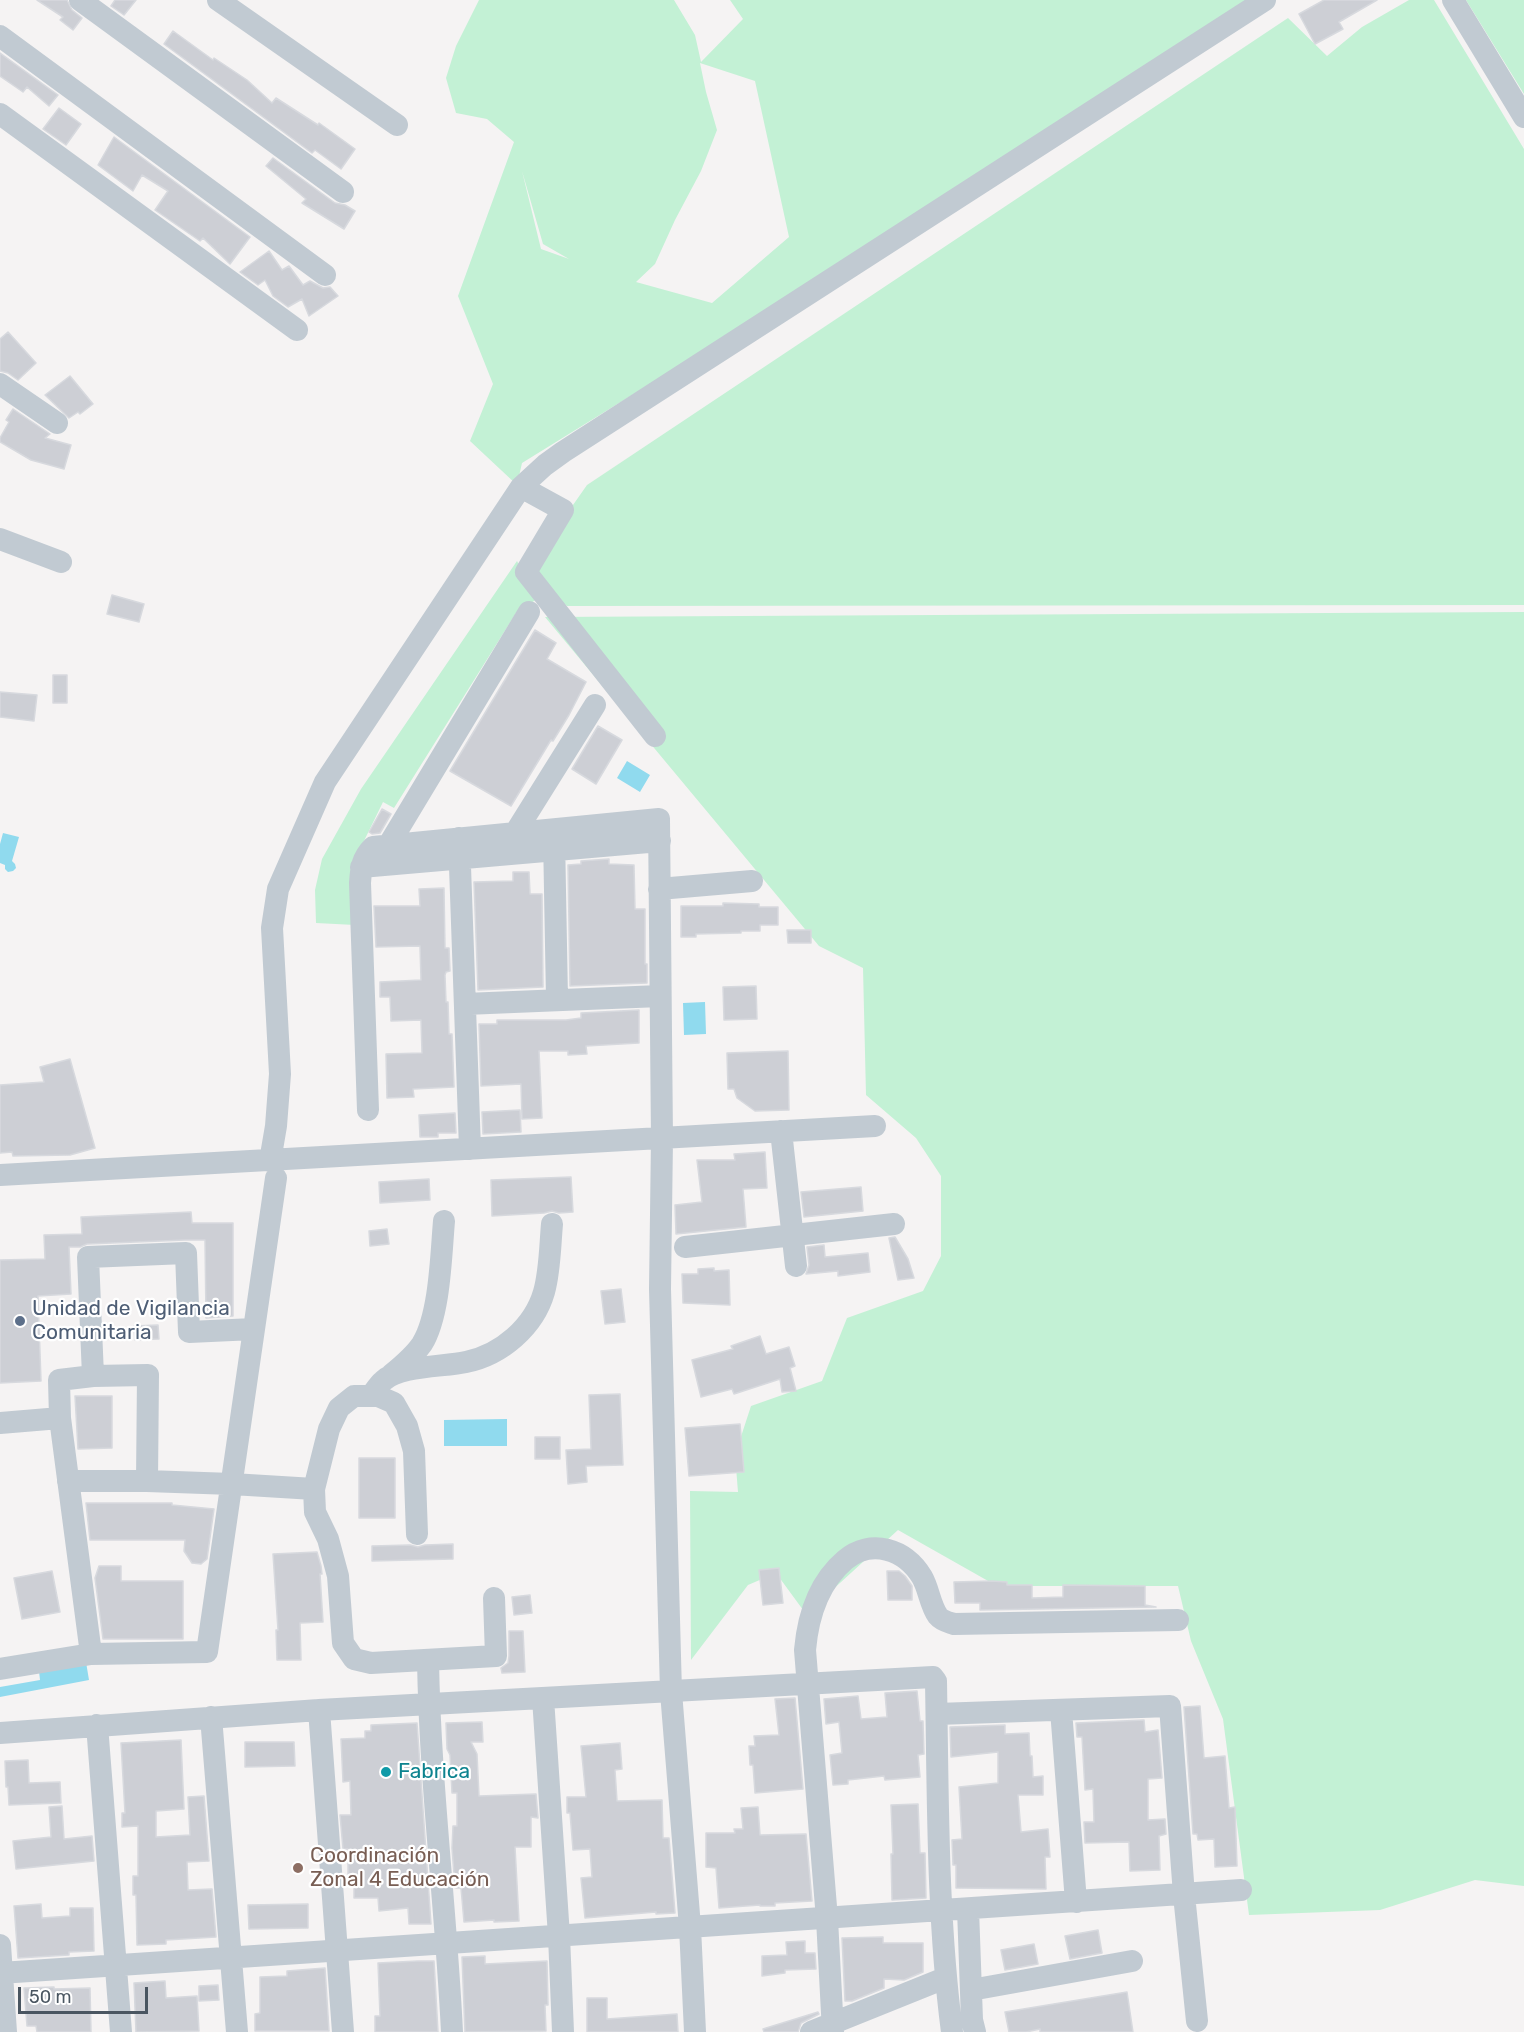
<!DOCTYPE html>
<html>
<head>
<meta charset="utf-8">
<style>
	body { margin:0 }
	#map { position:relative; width:1524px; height:2032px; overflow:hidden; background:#f5f3f3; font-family:Rubik,sans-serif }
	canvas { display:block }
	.scale { position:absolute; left:18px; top:1987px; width:130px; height:27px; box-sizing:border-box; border:3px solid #4a5661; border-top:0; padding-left:8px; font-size:18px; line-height:21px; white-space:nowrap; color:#4a5661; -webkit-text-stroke:4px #fff; paint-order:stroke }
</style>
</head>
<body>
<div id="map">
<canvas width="1524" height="2032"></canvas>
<div class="scale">50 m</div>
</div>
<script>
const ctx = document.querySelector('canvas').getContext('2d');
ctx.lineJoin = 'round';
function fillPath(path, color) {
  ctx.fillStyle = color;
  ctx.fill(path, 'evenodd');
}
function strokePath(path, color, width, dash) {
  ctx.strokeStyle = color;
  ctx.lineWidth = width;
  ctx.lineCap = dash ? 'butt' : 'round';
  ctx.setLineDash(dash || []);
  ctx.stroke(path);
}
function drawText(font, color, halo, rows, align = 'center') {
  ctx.font = font + ' Rubik,sans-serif';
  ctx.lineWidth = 4.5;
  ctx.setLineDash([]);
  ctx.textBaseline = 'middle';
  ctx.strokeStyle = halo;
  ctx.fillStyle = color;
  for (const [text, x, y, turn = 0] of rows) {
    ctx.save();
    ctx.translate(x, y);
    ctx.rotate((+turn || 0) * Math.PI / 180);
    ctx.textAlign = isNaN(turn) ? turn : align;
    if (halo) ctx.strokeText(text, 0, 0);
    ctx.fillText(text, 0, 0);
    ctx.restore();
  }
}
const green = new Path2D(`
	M479,0H674L695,35L701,62L743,19L730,0H1271L522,463L517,485L470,441L493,384L458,296L514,142L487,119L456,113L446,78L456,46ZM700,63L755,81L789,237L712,303L636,282L655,264L675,220L701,171L717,130L706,92ZM522,171L543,244L569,259L541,249Z
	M1409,0H1434L1524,149V605L567,606L553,595L533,562L587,485L1288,18L1327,56L1362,27Z
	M1466,0H1524V94Z
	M517,561L537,599L516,613L394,808L383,802L362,845L355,925L316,923L315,890L322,859L361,789Z
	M1524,612V1886L1475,1880L1380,1910L1249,1915L1223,1719L1191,1641L1178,1586H997L898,1530L806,1614L776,1573L748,1585L691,1660L690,1491L738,1492L735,1455L751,1406L822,1381L847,1318L923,1291L941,1256V1176L916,1138L866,1095L863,968L819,946L545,617Z`);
const water = new Path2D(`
	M627,761L650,775L640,792L617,778Z
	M3,833L19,837L12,861L15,864L16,868L13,871L8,872L5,869V865L0,863V844Z
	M705,1002L706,1034L684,1035L683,1003Z
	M507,1419V1446H444V1420Z
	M86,1662L89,1680L0,1697V1687L40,1680L39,1671Z`);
const building = new Path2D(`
	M37,0H67L72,10L82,18L73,30L60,20L63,17Z
	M115,0H136L124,15L111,6Z
	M1324,0H1377L1339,22L1343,29L1315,44L1299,14Z
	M173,31L213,60L214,58L247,80L272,103L276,98L318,125L319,123L355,149L341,169L315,150L312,153L164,44Z
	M0,53L58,95L49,106L27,87L23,92L0,76Z
	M59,108L81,124L66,145L43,129Z
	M114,137L250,237L230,264L203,238L200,241L155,210L168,191L142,175L133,191L98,165Z
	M273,158L335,203L345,205L355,211L344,229L302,203L306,199L266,166Z
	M269,251L282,270L289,266L303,285L310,281L323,288L330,287L338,296L309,316L302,299L288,307L273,296L265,280L258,285L240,272Z
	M8,332L36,363L18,380L8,373L0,371V339Z
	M70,376L93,404L80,414L78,412L69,418L45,395Z
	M13,409L50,434L45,438L71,445L64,469L31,460L0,442V438L9,422L6,420Z
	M112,595L144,604L139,622L107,614Z
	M535,630L556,643L547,659L586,682L569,715L553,741L551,740L511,806L450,771Z
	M53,675H67V703H53Z
	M0,692L37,695L34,721L0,717Z
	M598,726L622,740L596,784L572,769Z
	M382,809L391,814L380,833L372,834L369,832Z
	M609,859V864L634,865L635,909H645V964H647V983L570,986L568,865L581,864V861Z
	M513,872H529L530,894H542L543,987L478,990L474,882L513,881Z
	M444,888L445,948H449L450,971L446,972L445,975L446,1002H448L449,1034H452L454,1087L413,1089L414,1097L387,1098L386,1054L422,1053L421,1020L391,1021L390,997H380V982L421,980L420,946L376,947L374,906H420L419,889Z
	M723,903L759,904V907H778V925H760V931H741V933L696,934V937H681V906H723Z
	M787,930H811V943H788Z
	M756,986L757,1019L724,1020L723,987Z
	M639,1010V1043L586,1046L587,1054L568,1055V1051H539L542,1118L522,1119L521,1084L481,1086L479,1024H497V1020H566L581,1018V1013Z
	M788,1051L789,1110L755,1111L737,1098L734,1089H728L727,1053Z
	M70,1059L95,1148L70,1155L13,1156L12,1152L0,1153V1085L44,1082L40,1067Z
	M520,1110L521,1132L483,1134L482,1112Z
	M455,1113L456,1133H438V1137H420L419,1115Z
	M765,1152L767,1188L743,1189L746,1227L676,1234L675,1205L702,1202L697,1160H735L734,1154Z
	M571,1177L573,1212L559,1213L552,1211L544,1213L492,1216L491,1180Z
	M429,1179L430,1200L380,1203L379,1182Z
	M861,1187L863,1211L804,1217L801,1192Z
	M191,1212L192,1223H233V1316L206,1318L205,1240H185L87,1244L80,1247H69L71,1294L38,1296L41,1381L0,1383V1260L45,1259L44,1235L82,1234L81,1217Z
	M387,1229L389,1244L370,1246L369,1231Z
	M895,1237L908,1259L914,1278L898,1280L889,1238Z
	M824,1245L825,1257L868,1253L870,1272L838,1276V1271L806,1274L809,1265L807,1247Z
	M714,1268V1271L729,1270L730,1305L683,1303L682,1274H698V1269Z
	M621,1289L625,1322L605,1324L601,1291Z
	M158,1325L159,1339L135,1340L134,1326Z
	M760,1336L766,1354L789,1347L795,1366L790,1368L796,1391L782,1392L780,1379L734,1394L732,1389L701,1397L692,1360L733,1349L731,1346Z
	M620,1394L623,1465L586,1466L587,1482L568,1484L566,1450L591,1449L589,1395Z
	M75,1396H112V1448L78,1449Z
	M740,1424L744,1472L689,1476L685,1428Z
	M535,1437H560V1459H535Z
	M359,1458H395V1518H359Z
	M86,1503H172V1505L214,1509L207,1559L201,1564L192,1563L184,1551L185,1540H90Z
	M453,1544V1559L372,1561V1546L410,1545L418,1547L425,1545Z
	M317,1552L321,1566L322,1574H320L323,1622L300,1623L301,1660H277L276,1630H278L273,1554Z
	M99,1566H121V1581H183V1639H103L95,1578Z
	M779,1568L783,1603L763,1605L759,1570Z
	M52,1571L60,1612L22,1619L14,1578Z
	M887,1571H899L905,1576L912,1586V1600H888Z
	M992,1581L1007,1582V1585H1032V1598L1063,1597V1585L1145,1586V1605L1156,1607L980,1610V1603H955L954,1582Z
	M530,1595L532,1613L514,1615L512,1597Z
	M509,1631H523L525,1672L502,1673L501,1668L508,1663L509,1656Z
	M917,1691L920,1721H923L924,1754L918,1755L920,1777L885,1780L884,1776L848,1780V1784L833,1785L830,1755L842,1753L839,1722L826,1724L824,1699L858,1696L861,1719L887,1717L885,1693Z
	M795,1698L803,1789L755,1793L753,1765H750L749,1746H755L754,1736L779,1735L775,1699Z
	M1200,1706L1204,1758L1225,1756L1229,1808L1235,1807L1237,1866L1215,1867L1214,1839L1198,1840L1197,1834H1193L1184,1707Z
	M1144,1720L1145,1732L1158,1730L1162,1778L1148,1779V1820L1165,1819L1166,1834L1159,1836L1160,1870L1130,1871L1129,1842L1085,1843L1084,1822H1094L1093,1789L1085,1790L1082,1737H1077L1076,1723Z
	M482,1722L483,1742H471L477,1754L479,1796L536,1794L538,1818L531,1817V1847H515L519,1921L494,1922V1920L464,1922L461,1888H455L452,1848L453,1826H457V1793H452L450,1755L447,1749L446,1723Z
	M417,1723L431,1924H409L408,1908L379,1911L378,1898H354V1883H348V1849H343L340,1815H351L350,1781L343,1782L341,1739L365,1738V1731H371V1725Z
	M1005,1725V1734L1029,1733L1030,1756H1032L1033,1777L1043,1776V1795H1018L1021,1832L1048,1829L1050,1857H1045L1046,1889L956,1888V1865H953L952,1840L962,1839L959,1787L998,1783V1752L951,1757L950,1727Z
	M181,1740L184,1809L156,1811V1837L190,1835L188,1797L204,1796L209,1861L187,1862L188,1890L212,1889L216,1937L166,1940V1944L137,1945L136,1895H133V1876H138V1826L122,1827V1813H125L121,1743Z
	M245,1742H294L295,1766L245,1767Z
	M620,1743L622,1769L615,1770L617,1801L662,1800L663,1838H669L675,1913L656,1914V1912L585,1918L581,1878L592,1877L590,1849L573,1850L570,1813H567V1797H586L581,1746Z
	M28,1760L29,1783L60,1782L61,1803L9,1805L8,1787H6L5,1761Z
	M918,1804L920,1853H925L926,1898L892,1900L891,1854H893L891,1805Z
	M62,1806L64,1839L92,1836L94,1861L16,1869L13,1841L51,1837L49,1807Z
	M758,1807L760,1835L806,1834L812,1901L775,1903V1906H760V1905L719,1908L716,1868L706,1867V1833H735L734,1829H743L741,1808Z
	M41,1904L42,1918L70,1916V1908H93L94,1951L69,1952V1955L18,1958L14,1906Z
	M308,1904V1928L249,1929L248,1905Z
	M1098,1930L1102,1953L1070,1959L1065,1936Z
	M883,1937V1943H923V1972L904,1980L884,1979V1988L852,2001H845L842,1938Z
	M805,1941V1953H815L816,1969L785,1970V1973L762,1976V1956L787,1955L786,1942Z
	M1034,1944L1038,1964L1005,1970L1001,1950Z
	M485,1956V1964L547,1961L548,2005H545L546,2031L465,2032L462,1957Z
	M418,1961H434L438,2032H375V2016H380L378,1963Z
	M325,1968L329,2031H255V2014L260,2013V1977L287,1976V1971Z
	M165,1981L166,1998L197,1996L199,2031L136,2032L134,1983Z
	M218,1985L219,2000L199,2001V1986Z
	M54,1987V1989L90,1988L91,2032H37L36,2026H27L24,1988Z
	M1127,1992L1133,2032H1040V2029L1026,2032H1009L1005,2012Z
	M587,1998H607V2019L677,2014L678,2032H587Z
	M818,2012L819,2014L801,2023L798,2032H764L763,2029Z`);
const minor = new Path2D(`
	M80,0L343,192
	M218,0L397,125
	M1453,0L1524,117
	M0,36L325,275
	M0,114L297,330
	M0,384L57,423
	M521,487L563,510L526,572L655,736
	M0,539L61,562
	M515,833L595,705
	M554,836L557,999
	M459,838L470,1149
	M388,846L529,612
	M361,867L660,841
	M659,889L752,881
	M465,1004L660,996
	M368,1110L360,883C361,868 362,858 373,847L659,819L662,1139L660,1289L671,1692L690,1927L695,2032
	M781,1131L796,1266
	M270,1161L276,1126L280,1074L272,928L278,889L325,782L521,487L545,465L563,452L1265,0
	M0,1175L875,1126
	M685,1247L894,1224
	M392,1374C403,1365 414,1356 422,1344C440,1315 441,1255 444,1221
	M93,1376L148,1375L147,1481
	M371,1396C375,1391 378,1385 383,1381C400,1365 444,1367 466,1362C501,1355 534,1327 544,1292C550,1271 550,1246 552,1224
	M60,1418L59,1380L93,1376L88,1257L186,1253L189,1332L254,1329
	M0,1423L60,1418L91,1654
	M68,1481H147L232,1484V1480
	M232,1484L314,1489
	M417,1534L414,1451L407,1426L394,1403L378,1396H354L339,1408L329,1429L314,1489L315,1512L328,1539L338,1576L343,1643L354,1659L371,1663L496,1656L494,1598
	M428,1660C430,1784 446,1908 452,2032
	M0,1669L91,1654L207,1652L276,1178
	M543,1698L559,1936L563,2032
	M319,1710L343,2032
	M1061,1710L1076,1902
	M937,1714L1170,1706L1184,1895L1197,2021
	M211,1717L237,2032
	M97,1725L121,2032
	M0,1733L319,1710L933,1677L936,1681C938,1798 937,1916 952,2032
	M968,1909L972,2020L975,2032
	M0,1945L6,2032
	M0,1973L1241,1890
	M971,1990L1132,1961
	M811,2032L945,1978
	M833,2032L827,1919L805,1650C808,1616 818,1583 845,1560C871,1538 905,1549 922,1577C929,1589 930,1605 938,1616C942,1621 948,1622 954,1624L1178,1620`);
const markers = [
	[20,1321,6,"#5c6f8a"],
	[386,1772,6,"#0f9aa8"],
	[298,1868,6,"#8d6e63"]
];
const serviceNames = [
	["Unidad de Vigilancia",32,1309],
	["Comunitaria",32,1333]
];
const cultureNames = [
	["Fabrica",398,1772]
];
const educationNames = [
	["Coordinación",310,1856],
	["Zonal 4 Educación",310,1880]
];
fillPath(green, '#c3f1d5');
fillPath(water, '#90daee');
fillPath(building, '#cdcfd5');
strokePath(building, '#d7d9de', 1.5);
strokePath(minor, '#c1cad2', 22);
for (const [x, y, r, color] of markers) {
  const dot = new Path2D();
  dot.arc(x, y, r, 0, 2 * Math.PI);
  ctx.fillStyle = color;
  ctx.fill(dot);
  strokePath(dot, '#fff', 2);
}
drawText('21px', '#4e5e75', '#fff', serviceNames, 'left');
drawText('21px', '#0d838f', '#fff', cultureNames, 'left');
drawText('21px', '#785e54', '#fff', educationNames, 'left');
</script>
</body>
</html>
